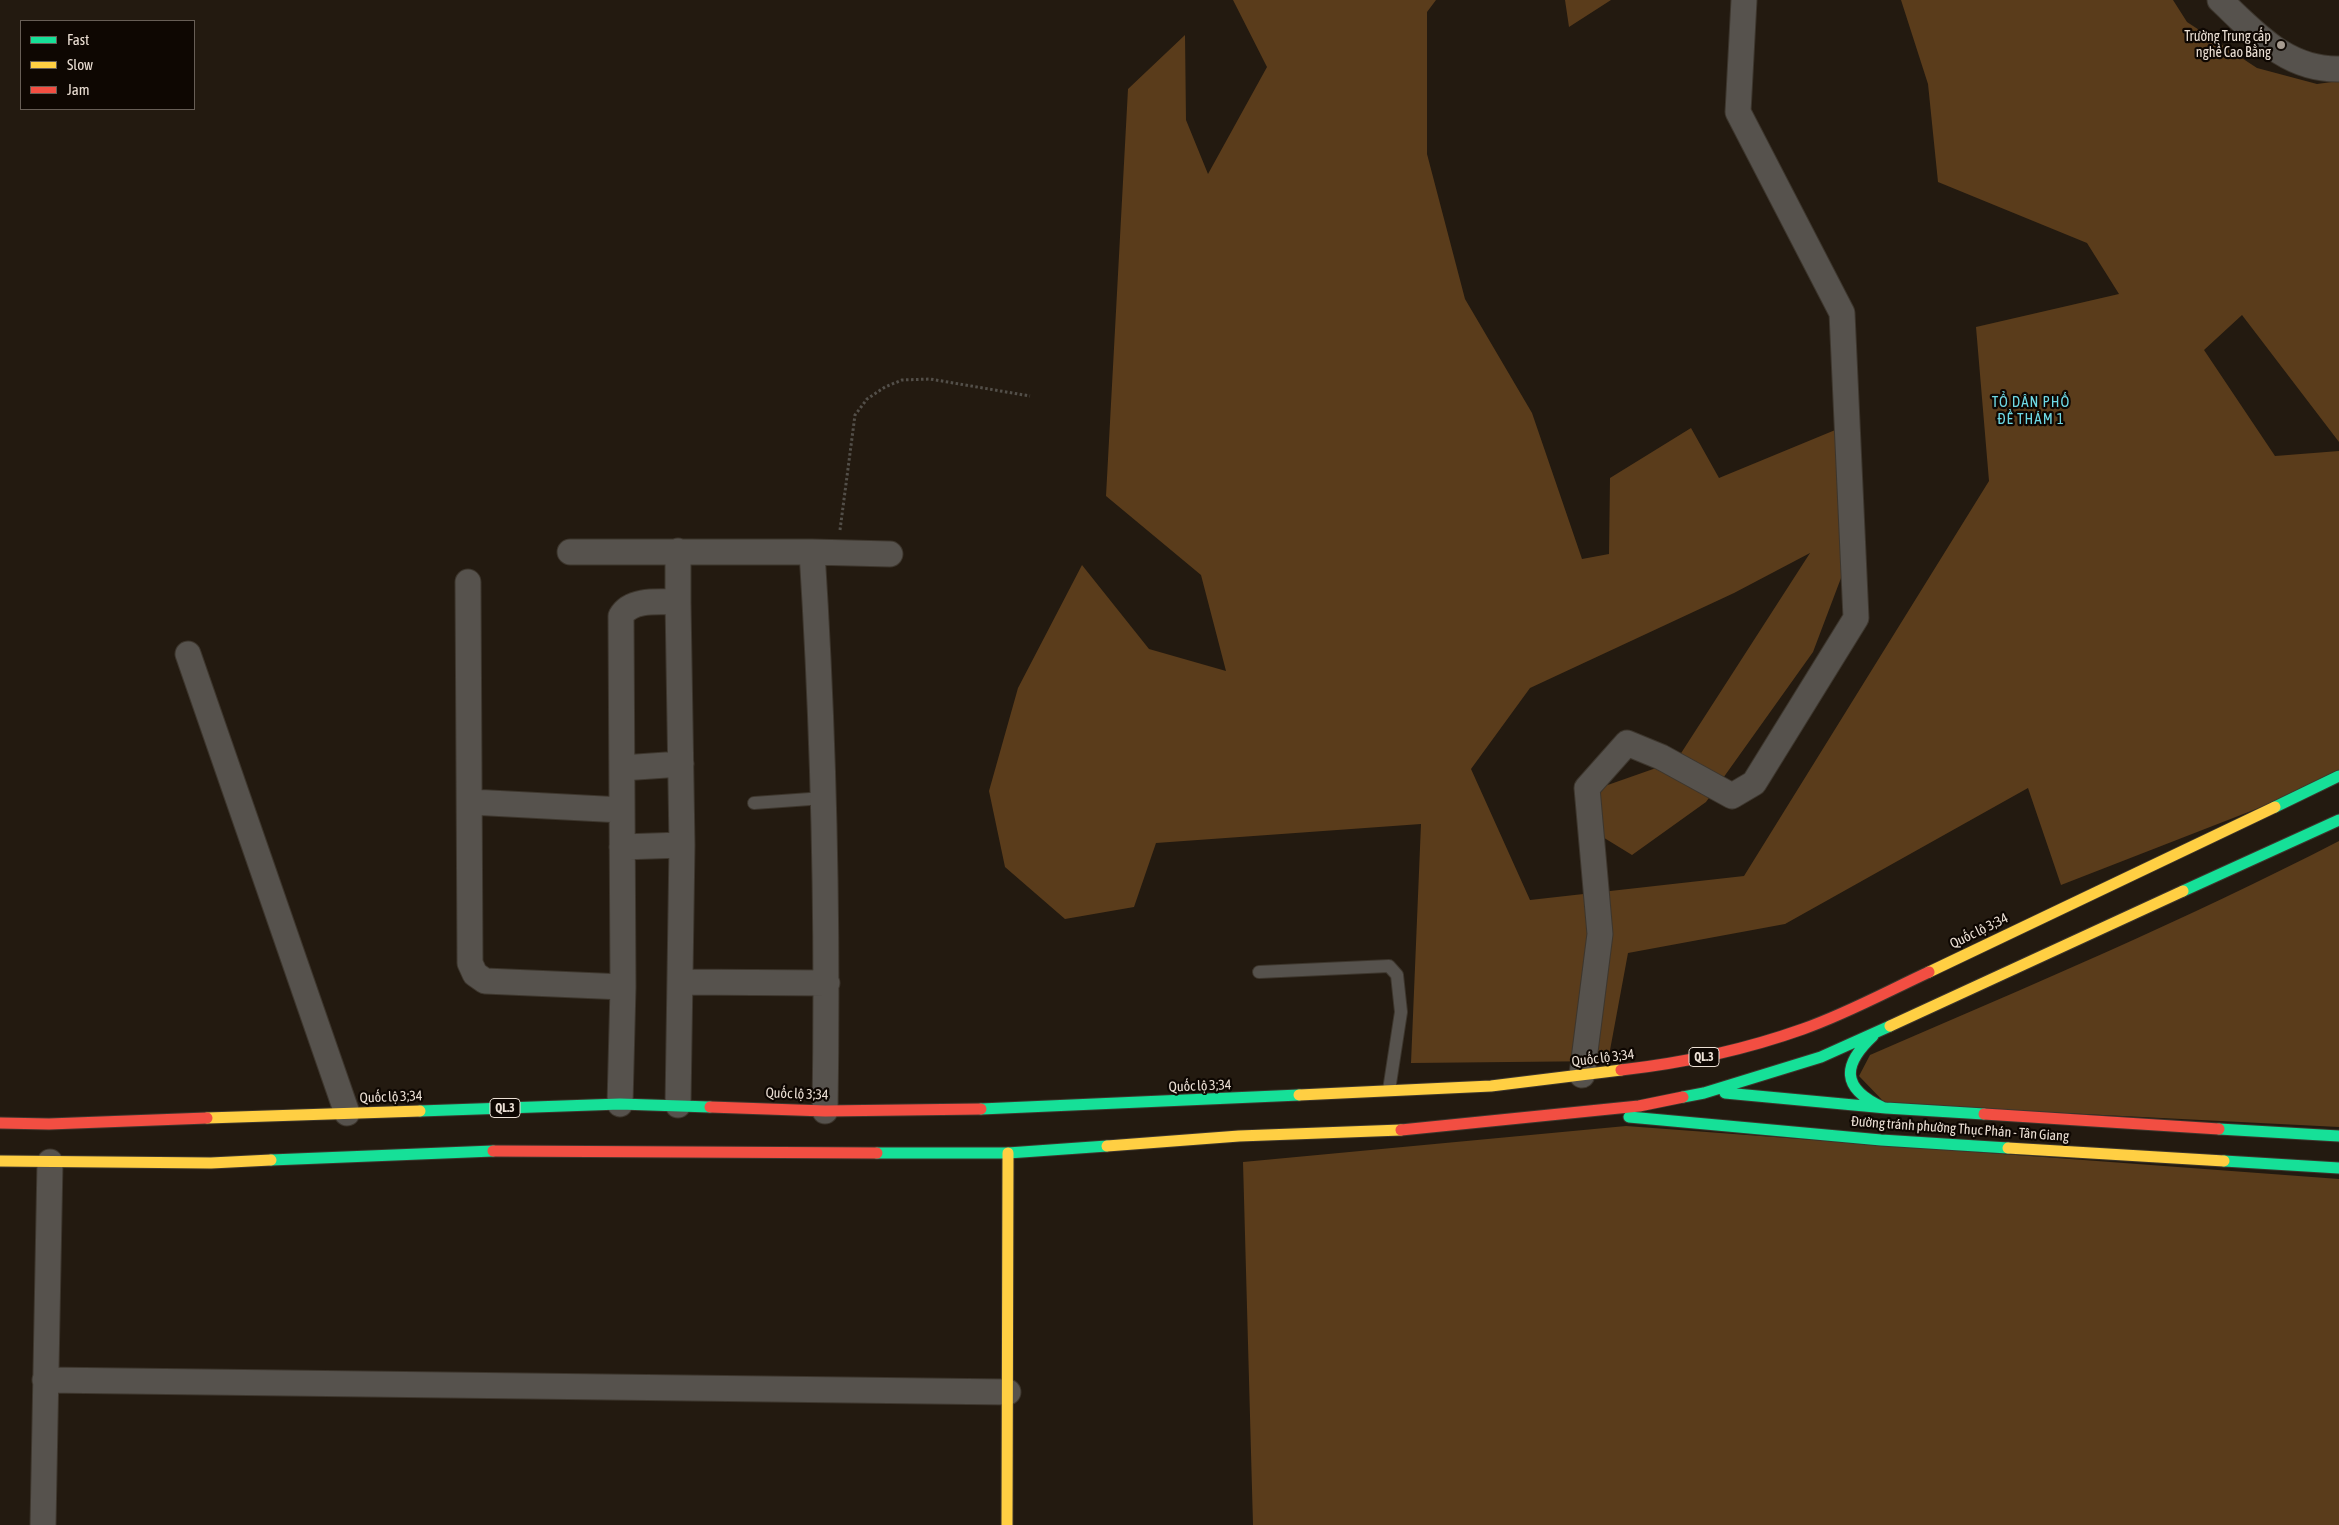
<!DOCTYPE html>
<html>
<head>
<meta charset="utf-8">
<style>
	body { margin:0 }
	#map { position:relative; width:2339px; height:1525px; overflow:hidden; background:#231a10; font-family:"Asap Condensed",sans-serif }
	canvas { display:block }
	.legend { position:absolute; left:20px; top:20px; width:175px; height:90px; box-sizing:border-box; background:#0e0702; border:1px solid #675e56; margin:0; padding:6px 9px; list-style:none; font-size:15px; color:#ece0d5 }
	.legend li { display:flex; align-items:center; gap:10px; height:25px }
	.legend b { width:25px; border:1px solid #675e56 }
</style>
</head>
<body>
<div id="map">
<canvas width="2339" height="1525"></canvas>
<ul class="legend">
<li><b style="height:6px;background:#16e098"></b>Fast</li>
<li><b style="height:6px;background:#ffcf43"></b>Slow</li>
<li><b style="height:6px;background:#f24e42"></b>Jam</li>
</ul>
</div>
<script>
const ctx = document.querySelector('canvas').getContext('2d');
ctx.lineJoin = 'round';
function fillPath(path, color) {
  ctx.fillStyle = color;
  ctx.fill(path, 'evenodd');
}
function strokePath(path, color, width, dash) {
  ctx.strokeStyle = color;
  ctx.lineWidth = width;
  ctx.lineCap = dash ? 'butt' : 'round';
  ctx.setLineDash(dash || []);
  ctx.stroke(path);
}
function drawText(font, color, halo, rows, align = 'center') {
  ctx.font = font + ' "Asap Condensed",sans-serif';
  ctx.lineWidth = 4.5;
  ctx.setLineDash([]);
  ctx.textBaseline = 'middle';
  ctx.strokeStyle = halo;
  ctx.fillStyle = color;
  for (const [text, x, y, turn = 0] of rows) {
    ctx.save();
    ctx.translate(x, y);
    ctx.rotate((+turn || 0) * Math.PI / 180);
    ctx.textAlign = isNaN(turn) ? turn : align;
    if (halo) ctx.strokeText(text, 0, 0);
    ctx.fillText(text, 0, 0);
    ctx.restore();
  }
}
const forest = new Path2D(`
	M1233,0H1436L1427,12V154L1465,299L1532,413L1582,559L1609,554L1610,478L1691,428L1719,478L1857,421L1855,541L1813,652L1706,802L1632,855L1588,828L1602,787L1676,761L1810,553L1734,593L1530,688L1471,769L1530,900L1744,876L1989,481L1976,327L2119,294L2087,243L1938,182L1928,84L1901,0H2173L2187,22L2257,68L2317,84L2339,81V442L2242,315L2204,350L2275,456L2339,451V774L2323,783L2061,885L2028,788L1785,924L1628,953L1608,1061L1411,1063L1421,824L1156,843L1134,907L1065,919L1005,867L989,791L1018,688L1082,565L1149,649L1226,671L1201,575L1106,496L1128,89L1185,35L1186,120L1208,174L1267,67Z
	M1565,0H1611L1569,27Z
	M2339,841V1127L1886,1104L1859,1076L1870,1055C2027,987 2186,920 2339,841Z
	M1626,1126L2339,1179V1525H1253L1243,1162Z`);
const path = new Path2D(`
	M840,530L855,415L867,399L885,387L902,380L930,379L1030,396`);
const lane = new Path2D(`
	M754,803L824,798
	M1259,972L1389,966L1397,975L1401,1012L1389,1090`);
const street = new Path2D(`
	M2220,0C2256,34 2287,70 2339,69
	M570,552H812C824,738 828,924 825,1111
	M812,552L890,554
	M468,582L470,963L475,974L485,981L623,987
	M678,602L682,845L678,1105
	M188,654L347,1113
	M622,768L681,764
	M471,802L622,810
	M622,847L682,845
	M680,982L827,983
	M1582,1075L1600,934L1587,788L1627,743L1661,757L1732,796L1754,783L1856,618L1842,313L1738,112L1744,0
	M620,1104L623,987L621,616C631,598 661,602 678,602V551
	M45,1380L1008,1392
	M43,1525L50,1162`);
const fast = new Path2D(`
	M2275,807L2339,776
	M2183,891L2339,820
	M1873,1036C1842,1065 1841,1088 1882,1107
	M1725,1093L1886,1108L1984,1114
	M1683,1097L1704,1093L1821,1057L1890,1026
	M981,1109L1299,1095
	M420,1111L620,1104L710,1107
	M1629,1117L1881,1140L2008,1148
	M2219,1129L2339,1136
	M877,1153H1008L1107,1146
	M271,1160L493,1151
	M2224,1161L2339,1168`);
const slow = new Path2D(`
	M1929,972L2275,807
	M1890,1026L2183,891
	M1299,1095L1491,1086L1621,1070
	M207,1118L420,1111
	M1107,1146L1239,1136L1401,1130
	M2008,1148L2224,1161
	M0,1161L211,1163L271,1160
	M1007,1525L1008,1153`);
const jam = new Path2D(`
	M1621,1070C1683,1063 1744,1050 1803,1029C1846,1014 1888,991 1929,972
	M710,1107L825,1111L981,1109
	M1984,1114L2219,1129
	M0,1123L49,1124L207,1118
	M1401,1130L1639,1106L1683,1097
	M493,1151L877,1153`);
const markers = [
	[2281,45,5,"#a69b90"]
];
const shields = [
	[1704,1057,30],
	[505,1108,30]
];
const shieldNames = [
	["QL.3",1704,1057],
	["QL.3",505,1108]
];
const poiNames = [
	["Trường Trung cấp",2271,37],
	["nghề Cao Bằng",2271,53]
];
const streetNames = [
	["Quốc lộ 3;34",1979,931,-26],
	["Quốc lộ 3;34",1603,1058,-7],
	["Quốc lộ 3;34",1200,1086,-2],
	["Quốc lộ 3;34",797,1094,2],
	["Quốc lộ 3;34",391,1097,-2],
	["Đường tránh phường Thục Phán - Tân Giang",1960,1129,4]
];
const neighbourhoodNames = [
	["TỔ DÂN PHỐ",2031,402],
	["ĐỀ THÁM 1",2031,419]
];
fillPath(forest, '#5a3c1b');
strokePath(lane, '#3d362d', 14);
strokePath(street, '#3d362d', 27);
strokePath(fast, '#3d362d', 13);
strokePath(slow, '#3d362d', 13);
strokePath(jam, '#3d362d', 13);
strokePath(path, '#534f49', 3, [2.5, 2.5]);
strokePath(lane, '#56524d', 12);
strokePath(street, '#56524d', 25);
strokePath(fast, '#16e098', 11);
strokePath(slow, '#ffcf43', 11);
strokePath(jam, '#f24e42', 11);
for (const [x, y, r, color] of markers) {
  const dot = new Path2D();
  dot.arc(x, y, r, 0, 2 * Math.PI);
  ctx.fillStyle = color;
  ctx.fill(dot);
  strokePath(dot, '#0e0702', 2);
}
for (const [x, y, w] of shields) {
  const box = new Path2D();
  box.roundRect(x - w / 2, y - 9.5, w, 19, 4);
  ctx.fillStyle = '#0e0702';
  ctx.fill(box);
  strokePath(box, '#ece0d5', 1);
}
drawText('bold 12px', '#ece0d5', null, shieldNames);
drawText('14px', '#ece0d5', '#0e0702', poiNames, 'right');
drawText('14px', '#ece0d5', '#0e0702', streetNames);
ctx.letterSpacing = '1px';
drawText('15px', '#6ed9e5', '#0e0702', neighbourhoodNames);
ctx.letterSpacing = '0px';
</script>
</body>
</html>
